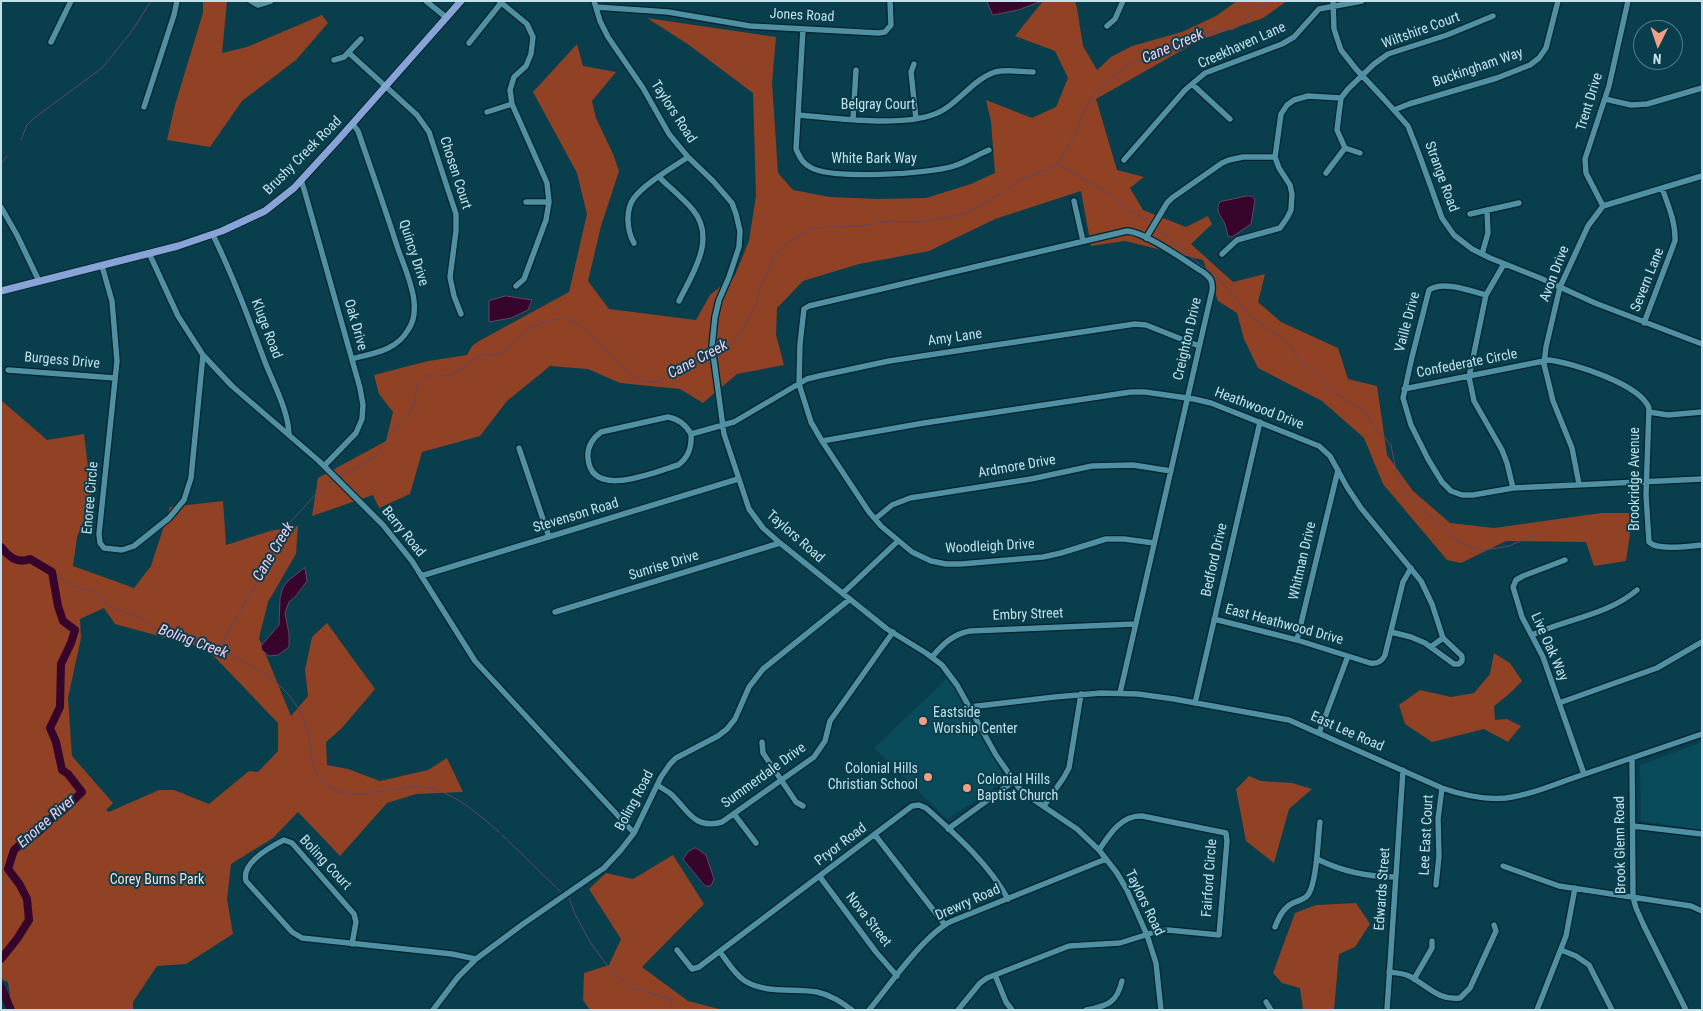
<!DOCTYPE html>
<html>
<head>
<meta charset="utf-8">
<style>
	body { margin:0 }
	#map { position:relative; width:1703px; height:1011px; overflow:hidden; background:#093e4c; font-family:"Roboto Condensed",sans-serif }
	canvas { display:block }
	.frame { position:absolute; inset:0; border:2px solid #c2e1eb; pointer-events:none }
	.north { position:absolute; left:1633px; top:20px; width:50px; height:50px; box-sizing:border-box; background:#093e4c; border:1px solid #537f8c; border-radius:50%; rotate:184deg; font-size:14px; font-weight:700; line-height:20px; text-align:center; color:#c2e1eb }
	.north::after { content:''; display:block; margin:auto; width:18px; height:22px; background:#f3a082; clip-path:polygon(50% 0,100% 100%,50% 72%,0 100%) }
</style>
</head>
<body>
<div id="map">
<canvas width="1703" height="1011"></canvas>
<div class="frame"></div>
<div class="north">N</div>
</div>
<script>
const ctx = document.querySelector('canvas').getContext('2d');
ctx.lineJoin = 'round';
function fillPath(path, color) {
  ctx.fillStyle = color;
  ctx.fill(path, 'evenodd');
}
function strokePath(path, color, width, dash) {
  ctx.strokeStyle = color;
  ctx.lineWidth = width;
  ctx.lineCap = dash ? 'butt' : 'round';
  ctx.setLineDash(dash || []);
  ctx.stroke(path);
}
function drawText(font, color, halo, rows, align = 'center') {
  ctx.font = font + ' "Roboto Condensed",sans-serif';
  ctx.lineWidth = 4;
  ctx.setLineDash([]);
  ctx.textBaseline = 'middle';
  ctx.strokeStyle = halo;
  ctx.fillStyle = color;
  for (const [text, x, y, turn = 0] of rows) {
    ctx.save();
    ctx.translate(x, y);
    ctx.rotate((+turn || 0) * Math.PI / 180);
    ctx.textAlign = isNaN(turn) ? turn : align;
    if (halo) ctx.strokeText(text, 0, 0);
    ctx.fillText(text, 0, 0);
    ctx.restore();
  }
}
const built = new Path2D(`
	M951,675L1006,781L947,819L874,748Z
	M1702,742V830L1641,821L1640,765Z`);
const green = new Path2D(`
	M203,1H227L222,53L247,47L322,15L328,23L296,60L242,101L210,147L167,140L175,105L203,13Z
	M1043,1H1075L1077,8L1083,46L1097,70L1111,57L1132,46L1182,32L1216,16L1237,1H1287L1263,18L1200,40L1096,99L1117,170L1144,177L1130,188L1143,210L1186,227L1208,216L1212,224L1191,244L1233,282L1265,274L1258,302L1281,322L1338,348L1348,379L1377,386L1387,455L1413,491L1450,523L1494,528L1601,513H1633L1626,561L1594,566L1586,542L1506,541L1461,563L1447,560L1383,484L1364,438L1322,401L1258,368L1244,339L1237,313L1218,301L1203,260L1125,241L1091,246L1081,191L995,219L929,251L859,264L803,281L777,308L776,335L784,365L737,374L703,403L680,389L620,383L588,369L550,366L507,401L480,436L422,452L410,494L379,508L373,495L312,516L318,478L386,441L393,412L379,394L374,375L428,361L467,355L472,346L479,341L569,292L587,214L577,173L533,92L577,44L583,66L616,72L592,101L596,118L613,154L619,171L601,226L588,281L609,309L696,320L710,295L735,275L749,241L756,196L753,93L689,45L647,18L776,37L772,83L778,173L793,190L830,197L878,199L926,198L971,184L995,173L991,122L986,100L1032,118L1056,107L1068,78L1055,51L1015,36Z
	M1,400L47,440L84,434L92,501L77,537L73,566L134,588L151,566L170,507L223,501L226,545L270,531L298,526L296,554L268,602L259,638L291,716L308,696L305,670L312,637L327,623L375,689L341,729L326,742L327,765L348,769L380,781L428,770L447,758L463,792L416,794L387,803L340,856L298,812L273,838L231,864L227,899L233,934L186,964L157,966L133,1002V1010H12L8,982L3,980L1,975ZM104,608L115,624L207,649L278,723V751L258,772L249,771L209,804L174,790H159L109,812L106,810L113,803L72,756L68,698L81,638L80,619Z
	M1494,653L1510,663L1522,681L1508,695L1494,706L1495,720L1507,719L1521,726L1508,742L1484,729L1432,742L1405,724L1399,705L1420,690L1451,697L1474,693L1490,674Z
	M1249,776L1261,781L1292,783L1312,789L1289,809L1274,863L1246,841L1236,789Z
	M673,855L704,904L642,967L688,1001L723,1010H590L583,1000L584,973L609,965L621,939L589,889L606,873L633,879Z
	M1356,903L1370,924L1355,947L1339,954L1334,1010H1303L1300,988L1282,983L1273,973L1295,913L1316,905Z`);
const water = new Path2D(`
	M987,1H1042L1018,10L993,15Z
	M1247,196H1252L1255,200L1251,224L1232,237L1228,236C1227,231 1226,226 1224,222C1220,215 1215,210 1220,202Z
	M506,296L532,300L528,310L511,318L489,322V301Z
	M305,568L307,581L296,596L289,602L285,613L289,634V647L278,655L269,656L262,650L261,646L279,625L280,598L283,587L289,580Z
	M696,848L706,855L714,879L711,886H705L683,859L689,851Z`);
const stream = new Path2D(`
	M21,140L27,125L34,118L102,68L132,31L151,1
	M1,164L7,156
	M1057,164L1110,194L1128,211L1152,221
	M1157,228L1199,264L1218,276L1249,315L1289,344L1297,357L1332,391L1367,413L1372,423L1391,445L1396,471L1404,491L1452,537L1469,547L1485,550L1509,546L1527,538L1539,535
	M715,352L730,346L743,329L757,301L760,288L776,253L787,243L812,228L860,226L889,221L914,222L951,217L969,212L1005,191L1020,179L1047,170L1057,164L1075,136L1080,120L1094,94L1115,75L1129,65L1154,55L1168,53L1181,42L1197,34L1234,29L1239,26L1259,6L1270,1
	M337,478L375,457C383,449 387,438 394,429C400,422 407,417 412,409C418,398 413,387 424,378C432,372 440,377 449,375C460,373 468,362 478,357C485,353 493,357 500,353C513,346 521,331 536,325C544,322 557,318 566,319C587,322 609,358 626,370C633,376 641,381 650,382C668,383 694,357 711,353
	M52,572C58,576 64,582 70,585C77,589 85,588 92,591C97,594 99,598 103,602C114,610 129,613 141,619C148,623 153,629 159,632C170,637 182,635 193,639C221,647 260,668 282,688C294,699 304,716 308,733C313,752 309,775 329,787C357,805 392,784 422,787C453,791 476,812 499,832
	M219,648L263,571L265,562L291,521L319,491L334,480
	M502,835L562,893
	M1,884L13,875
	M569,898L575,914L590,942L606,964L630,987L671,999V1010`);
const river = new Path2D(`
	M1,547C9,557 17,564 30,559L52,572L58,606L63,621L75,630L71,643L61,664L60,707L50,728L56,742L62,770L68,774L82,792L61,812L53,816L48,823L37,833L31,835L14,850L8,869L20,885L27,899L29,920L17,939L1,959
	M1,987L11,1010`);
const minor = new Path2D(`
	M251,1L258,5L271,1
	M426,1L447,18
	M499,1L527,24L533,37L531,54L526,66L514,77L510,90L512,104L547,183L549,202L546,220L524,279L516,286
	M594,1L600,21L608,37L643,88L669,134L688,157L713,181L732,203L736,214L740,231L739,247L729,277L719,300L715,317L712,346L724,434L749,509L763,528L780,543L887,629L926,653L942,665L957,685L996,755L1019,788L1034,800L1077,829L1099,850L1117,873L1127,890L1147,935L1156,963L1161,1010
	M1333,1L1334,29L1341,50L1356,69L1384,99L1408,126L1419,154L1442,218L1454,235L1472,249L1490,258L1540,278L1595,303L1702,344
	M596,7L668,12L750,26L879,33L885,32L891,25L890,1
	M1107,26L1115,19L1123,1
	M803,29L796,149C800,157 802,163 810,167C831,180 929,174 954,166C966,162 977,155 989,150
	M51,42L71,1
	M469,43L501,3
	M349,53L417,115L429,132L456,214V231L450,277L454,296L461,314
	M334,60L344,57L361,39
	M914,64L911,72L916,119
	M1192,84L1230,119
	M1605,99L1631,105L1647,104L1702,88
	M144,107L174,15L177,1
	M1394,110L1409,104L1497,78L1530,65L1539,58L1546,48L1558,1
	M487,112L512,104
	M798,115C835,118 897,127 932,115C957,107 971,80 995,72C1007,69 1022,72 1033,72
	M853,119L856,70
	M1360,153L1345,148L1337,130L1341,98L1348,89L1374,64L1388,54L1447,35L1493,16
	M1124,160L1185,90L1205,73L1282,44L1294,37L1319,9L1362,1
	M1326,173L1345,148
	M659,177C670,188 683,198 693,210C717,239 692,274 679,301
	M301,180L304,189L360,388L363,405L362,419L356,433L324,466
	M1074,201L1083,241
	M526,202H549
	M1603,206L1586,173L1585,159L1609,86L1628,1
	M1,207L17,235L39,281
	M1470,214L1519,203
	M213,235C233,276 249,319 265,362C274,385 288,410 289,434
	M1146,238L1167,203L1172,198L1222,163L1229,160L1243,157H1275
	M634,243C627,231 625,210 634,198C644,184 672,168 688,157
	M149,253L178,316L203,355L232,386L319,461L383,525L412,561L475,661L634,833
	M1222,254L1237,240L1280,228L1287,218L1291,210L1292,194L1290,185L1279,168L1275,157L1281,114L1287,105L1294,100L1308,96L1341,98
	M1482,254L1488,233L1487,210
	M1504,264L1486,295L1469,377L1474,401L1502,450L1507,463L1513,488
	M102,266L112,301L117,361L99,534L100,543L104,548L122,550L134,546L169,518L184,500L191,478L203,355
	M1486,295C1471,291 1442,280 1429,290L1412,357L1403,398L1411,425L1428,459L1442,482L1451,491L1462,495H1473L1513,488L1702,479
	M1644,323L1675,241C1676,223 1668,205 1662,188
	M352,359C373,353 396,351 408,330C414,322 415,311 414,301C412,282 403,264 397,246C385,208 371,169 358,131L353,124
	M8,370L115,378
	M1404,389L1549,360C1573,363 1640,384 1649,408L1646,495L1649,542C1658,551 1689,546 1702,545
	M1649,412L1668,415L1702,412
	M691,434C686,425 679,419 668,417L601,432C593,438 587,447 588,458C591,500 655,472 678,465C688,458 692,447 691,434L734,422L807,379L819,376L889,361L1135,324L1146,325L1199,346
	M822,441L924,423L1131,392H1145L1194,399L1211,403L1319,446L1330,456L1347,487L1361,508L1421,581L1432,604L1443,638L1462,656V661L1459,664H1454L1425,643L1411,637L1391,632
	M519,448L549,537
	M1579,484L1572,448L1553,401L1544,364L1546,347L1560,287L1588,226L1603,206L1702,176
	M875,519L892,505L910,498L1031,479L1092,466L1133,465L1171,471
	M1565,560L1523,576L1516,580L1513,587L1522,617L1543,657L1584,774
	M421,576L738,479
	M843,593L898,541
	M555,612L780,543
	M1214,619L1297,640L1370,663C1377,664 1382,662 1385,655L1403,582L1411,568
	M1532,635C1566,619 1608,615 1637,590
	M1297,640L1338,470
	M1432,646L1443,638
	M932,657C943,644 953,634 970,631L1135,624
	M1120,693L1212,291C1213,281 1211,278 1203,272C1185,261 1145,232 1127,231L809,306L804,309L800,344L799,384L811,422L822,441L869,512L881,526L912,552L931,561L946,564H961L1043,557L1061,553L1106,539H1124L1154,543
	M1195,703L1260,422
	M1559,703L1657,668L1702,642
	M969,707L1055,697L1101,693L1138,694L1174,699L1289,720L1442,788C1462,795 1484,800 1506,798C1531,795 1555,784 1579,776C1620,762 1661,748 1702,734
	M1319,733L1348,656
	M762,742L763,753L796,802L803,806
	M1632,758L1633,897L1636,908L1644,926L1686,1010
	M657,785C662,788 667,791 671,794C688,810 694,830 722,822L814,757L825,741L830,721L893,632
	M1044,806L1064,777L1069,768L1081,694
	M734,814L756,843
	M1633,826L1702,834
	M948,829L1014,781
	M875,835L945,925
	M1317,859C1343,872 1368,877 1396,877
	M1503,866L1559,886L1691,906L1702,911
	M820,877L876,952L897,976
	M1436,885L1439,856L1438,819L1442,788
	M1275,927C1279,917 1283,908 1293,903C1298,901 1304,899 1307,896C1317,886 1318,837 1320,822
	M352,944L356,922L354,914L292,843L284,840C270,847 241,863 246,881L292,932L302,938L452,954L476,959
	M677,950L692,969L699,967L912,806L919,805L926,808C956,835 988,863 1008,899
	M1561,950L1576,956L1589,965L1612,1010
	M720,952C728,962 734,974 745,981C766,994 794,988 817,992C831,995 841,1002 852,1010
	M1389,972C1396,973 1403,973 1409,976C1427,985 1438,1001 1460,998L1470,988L1496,931L1494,925
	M995,975L1006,1002L1012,1010
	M1414,979L1432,948V941
	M1266,1002L1271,1010
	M433,1010L458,977L476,959L523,924L604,868L620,851L634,833L661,777L670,764L676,758L718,736L727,729L735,719L749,687L763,669L850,599
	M869,1010C890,985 924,934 952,921L1106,859
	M958,1010L980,983L987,978L1069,946L1120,943L1158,931L1168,930L1219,935L1227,841L1226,833L1142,816C1121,815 1109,835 1099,850
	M1086,1010C1107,1006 1117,1003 1122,981
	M1387,1010L1403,770
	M1537,1010L1566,936L1575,888`);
const major = new Path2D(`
	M1,291L178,246L222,231L265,211L294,188L338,140L461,1`);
const markers = [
	[923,721,5,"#f3a082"],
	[928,777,5,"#f3a082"],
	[967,788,5,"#f3a082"]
];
const streetNames = [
	["Jones Road",802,16,3],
	["Wiltshire Court",1421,31,-20],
	["Creekhaven Lane",1242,46,-24],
	["Buckingham Way",1478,68,-19],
	["Trent Drive",1590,102,-73],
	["Belgray Court",878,105],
	["Taylors Road",673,112,57],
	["Brushy Creek Road",303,156,-45],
	["White Bark Way",874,159],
	["Chosen Court",455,173,72],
	["Strange Road",1441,177,70],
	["Quincy Drive",413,253,72],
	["Avon Drive",1555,274,-69],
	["Severn Lane",1648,280,-68],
	["Vaille Drive",1408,322,-75],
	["Oak Drive",355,325,74],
	["Kluge Road",266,329,69],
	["Amy Lane",955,338,-8],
	["Creighton Drive",1188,339,-77],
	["Burgess Drive",62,361,5],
	["Confederate Circle",1467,364,-11],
	["Heathwood Drive",1259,409,21],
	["Ardmore Drive",1017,467,-10],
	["Brookridge Avenue",1635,479,-90],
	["Enoree Circle",91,498,-85],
	["Stevenson Road",576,516,-17],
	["Berry Road",403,532,51],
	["Taylors Road",795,537,41],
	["Woodleigh Drive",990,547,-3],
	["Bedford Drive",1215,560,-77],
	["Whitman Drive",1303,561,-77],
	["Sunrise Drive",664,566,-17],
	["Embry Street",1028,615,-2],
	["East Heathwood Drive",1284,625,15],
	["Live Oak Way",1549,647,66],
	["East Lee Road",1347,732,24],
	["Summerdale Drive",764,776,-36],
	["Boling Road",635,801,-62],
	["Lee East Court",1427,835,-87],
	["Pryor Road",841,845,-37],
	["Brook Glenn Road",1621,845,-91],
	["Boling Court",325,863,47],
	["Fairford Circle",1210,878,-86],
	["Edwards Street",1383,889,-86],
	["Drewry Road",968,903,-24],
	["Taylors Road",1144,903,64],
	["Nova Street",868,920,52]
];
const poiNames = [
	["Eastside",933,713],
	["Worship Center",933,729],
	["Colonial Hills",918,769,"right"],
	["Christian School",918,785,"right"],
	["Colonial Hills",977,780],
	["Baptist Church",977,796]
];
const parkNames = [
	["Corey Burns Park",157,880]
];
const waterNames = [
	["Cane Creek",1173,47,-23],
	["Cane Creek",698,360,-28],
	["Cane Creek",274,552,-59],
	["Boling Creek",193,642,20],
	["Enoree River",47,822,-41]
];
fillPath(built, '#0a4b5b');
fillPath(green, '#914225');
fillPath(water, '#37042b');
strokePath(water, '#614665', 1);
strokePath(stream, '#614665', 1);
strokePath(river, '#37042b', 8);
strokePath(minor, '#01232d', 8);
strokePath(major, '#01232d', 9);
strokePath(minor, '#5090a3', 5.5);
strokePath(major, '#88a4d6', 7);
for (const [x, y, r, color] of markers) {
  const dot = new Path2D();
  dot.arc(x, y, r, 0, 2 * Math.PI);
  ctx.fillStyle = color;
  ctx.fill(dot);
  strokePath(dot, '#093e4c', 2);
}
drawText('14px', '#c2e1eb', '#093e4c', streetNames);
drawText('14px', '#c2e1eb', '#093e4c', poiNames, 'left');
drawText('14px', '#fbddd2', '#093e4c', parkNames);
drawText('italic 15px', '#fdc9ea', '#093e4c', waterNames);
</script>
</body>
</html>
